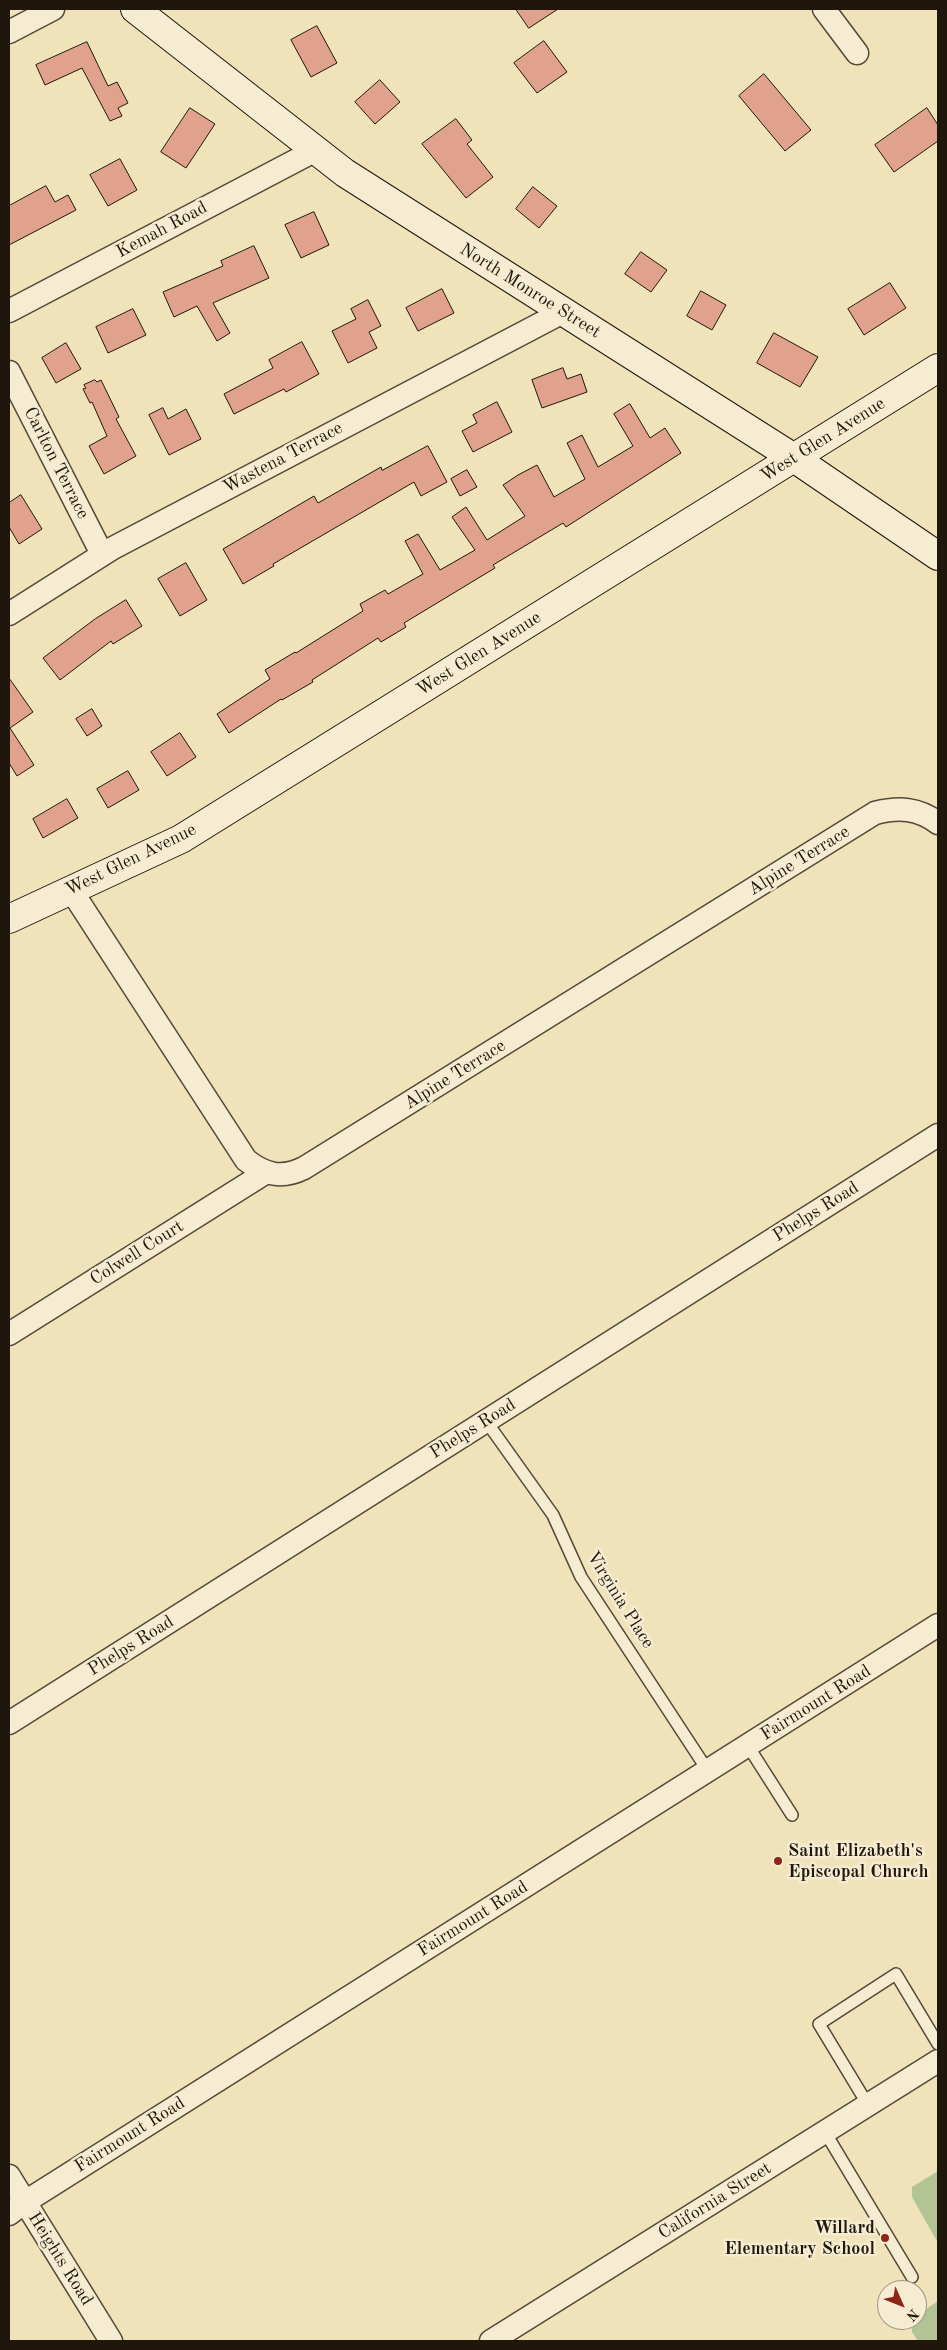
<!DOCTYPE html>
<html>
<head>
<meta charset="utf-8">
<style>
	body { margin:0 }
	#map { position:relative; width:947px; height:2350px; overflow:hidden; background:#f0e2b9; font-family:"Old Standard TT",serif }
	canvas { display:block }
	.frame { position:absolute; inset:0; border:10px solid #1f160c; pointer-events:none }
	.north { position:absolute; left:877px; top:2280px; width:50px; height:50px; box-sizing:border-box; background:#f5ecd2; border:1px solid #9f9683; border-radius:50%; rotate:134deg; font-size:14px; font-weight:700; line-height:20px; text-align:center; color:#1f160c }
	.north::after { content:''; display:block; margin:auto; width:18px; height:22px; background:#8f2418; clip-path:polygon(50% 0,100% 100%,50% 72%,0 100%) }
</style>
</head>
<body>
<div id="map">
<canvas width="947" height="2350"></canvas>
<div class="frame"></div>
<div class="north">N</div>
</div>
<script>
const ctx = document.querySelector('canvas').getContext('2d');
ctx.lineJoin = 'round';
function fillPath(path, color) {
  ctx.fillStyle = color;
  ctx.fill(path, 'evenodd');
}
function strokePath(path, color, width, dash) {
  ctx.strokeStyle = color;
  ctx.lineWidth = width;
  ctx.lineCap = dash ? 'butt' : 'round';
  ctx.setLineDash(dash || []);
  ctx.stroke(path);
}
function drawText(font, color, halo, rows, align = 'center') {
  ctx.font = font + ' "Old Standard TT",serif';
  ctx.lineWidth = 5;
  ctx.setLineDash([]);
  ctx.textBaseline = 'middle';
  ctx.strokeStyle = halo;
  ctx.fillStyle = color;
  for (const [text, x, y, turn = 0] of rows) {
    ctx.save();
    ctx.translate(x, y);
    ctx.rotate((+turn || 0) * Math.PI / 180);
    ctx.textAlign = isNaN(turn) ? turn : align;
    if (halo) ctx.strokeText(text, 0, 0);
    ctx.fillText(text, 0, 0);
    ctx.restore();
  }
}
const green = new Path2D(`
	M938,2171V2243L912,2197V2187Z
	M938,2301V2341H918L912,2332V2324L917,2320V2315Z`);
const building = new Path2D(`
	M516,9H558L529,28Z
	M317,26L337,63L311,77L291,40Z
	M544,41L567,72L537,93L514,63Z
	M87,42L108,86L117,82L128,103L118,108L122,116L110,121L82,68L45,85L36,65Z
	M764,74L811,130L785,151L739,96Z
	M380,80L400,102L375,124L355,102Z
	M190,108L215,124L186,168L161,152Z
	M927,108L938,125V141L894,172L875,145Z
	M456,119L472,140L467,144L493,177L466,198L422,144Z
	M120,159L137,190L108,206L90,175Z
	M46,186L55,202L68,195L76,210L9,245V206Z
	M533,187L557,206L539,228L516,209Z
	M314,212L329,245L301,258L285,225Z
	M254,246L269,278L213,303L230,333L217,341L197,306L174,317L163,292L223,266L221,261Z
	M641,252L667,270L651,292L625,274Z
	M890,283L906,308L864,335L848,309Z
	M442,289L454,313L418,331L406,308Z
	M701,291L726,305L712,330L687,316Z
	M368,300L381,326L369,332L377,348L348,363L332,331L356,319L351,309Z
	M133,309L146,335L108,353L96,327Z
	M774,333L818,357L800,387L757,363Z
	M302,342L319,374L286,392L284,389L234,414L224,394L273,368L269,360Z
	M66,343L81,369L56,383L42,358Z
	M563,368L567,379L581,374L587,392L542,408L532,380Z
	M95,380L97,382L101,380L119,417L116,419L136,456L104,474L89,446L107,436L92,402L90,403L83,389L86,388L84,385Z
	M497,402L512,432L473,452L462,431L477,423L473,415Z
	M630,404L650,438L665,428L681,453L566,527L563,523L493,565L495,568L404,623L406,627L381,642L378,638L312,680L313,682L282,700L281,699L229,733L217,714L270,679L265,670L295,652L296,653L363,611L360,604L385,590L388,594L423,574L405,541L418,534L440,570L475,550L452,517L466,507L487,540L525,516L503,485L518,475L537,465L554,497L585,479L567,443L582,435L598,467L633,446L614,414Z
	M163,408L168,419L186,409L201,439L169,455L149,415Z
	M428,446L447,482L421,496L414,482L273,564L274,566L243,584L223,549L314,496L318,503L381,467L382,470Z
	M467,470L477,487L460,496L451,479Z
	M21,495L42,529L19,544L9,527V503Z
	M186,563L207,600L180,616L158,579Z
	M126,600L142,626L113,644L111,641L60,680L43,658L95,619Z
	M9,678L33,712L10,728L34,765L17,776L9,763Z
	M92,709L102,726L87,736L76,719Z
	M180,733L196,757L167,776L151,752Z
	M128,771L139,790L108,808L97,789Z
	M67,799L78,818L43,838L33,819Z`);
const lane = new Path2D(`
	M486,1421L553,1515L581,1577L708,1771
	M748,1746L792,1815
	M868,2105L819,2024L896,1974L938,2044
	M825,2132L912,2277`);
const street = new Path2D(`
	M824,9L857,53
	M9,32L53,9
	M9,311L316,150
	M9,372L102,554
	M9,614L113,548L563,312
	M71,890L246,1160C265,1175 282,1179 304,1168L875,813C899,807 918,808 938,823
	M9,1334L265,1173
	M9,1723L938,1135
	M9,2176L111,2341
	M9,2214L25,2202L938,1625
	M491,2341L938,2061`);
const secondary = new Path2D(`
	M135,9L345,173L794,458L938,556
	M9,919L181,839L938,368`);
const markers = [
	[778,1861,5,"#8f2418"],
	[885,2238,5,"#8f2418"]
];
const streetNames = [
	["Kemah Road",162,230,-28],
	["North Monroe Street",530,291,32],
	["West Glen Avenue",823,440,-32],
	["Wastena Terrace",283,458,-28],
	["Carlton Terrace",56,463,63],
	["West Glen Avenue",479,654,-32],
	["West Glen Avenue",131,860,-26],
	["Alpine Terrace",799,861,-32],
	["Alpine Terrace",455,1075,-32],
	["Phelps Road",816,1212,-32],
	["Colwell Court",137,1253,-32],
	["Phelps Road",473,1429,-32],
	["Virginia Place",620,1600,58],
	["Phelps Road",131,1646,-32],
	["Fairmount Road",816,1703,-32],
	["Fairmount Road",473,1919,-32],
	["Fairmount Road",130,2135,-32],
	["California Street",715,2201,-32],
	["Heights Road",60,2259,58]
];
const poiNames = [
	["Saint Elizabeth's",788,1851],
	["Episcopal Church",788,1872],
	["Willard",875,2228,"right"],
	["Elementary School",875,2249,"right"]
];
fillPath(green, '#b2c495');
fillPath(building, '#e0a28d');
strokePath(building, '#1f160c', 1);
strokePath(lane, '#534937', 14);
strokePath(street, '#534937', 25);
strokePath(secondary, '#1f160c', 30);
strokePath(lane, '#f5ecd2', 11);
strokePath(street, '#f5ecd2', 22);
strokePath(secondary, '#f5ecd2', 28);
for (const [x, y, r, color] of markers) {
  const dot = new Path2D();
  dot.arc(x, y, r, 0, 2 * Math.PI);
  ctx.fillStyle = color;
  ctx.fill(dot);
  strokePath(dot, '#f5ecd2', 2);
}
drawText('18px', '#1f160c', '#f5ecd2', streetNames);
drawText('bold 18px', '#1f160c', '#f5ecd2', poiNames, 'left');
</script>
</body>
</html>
